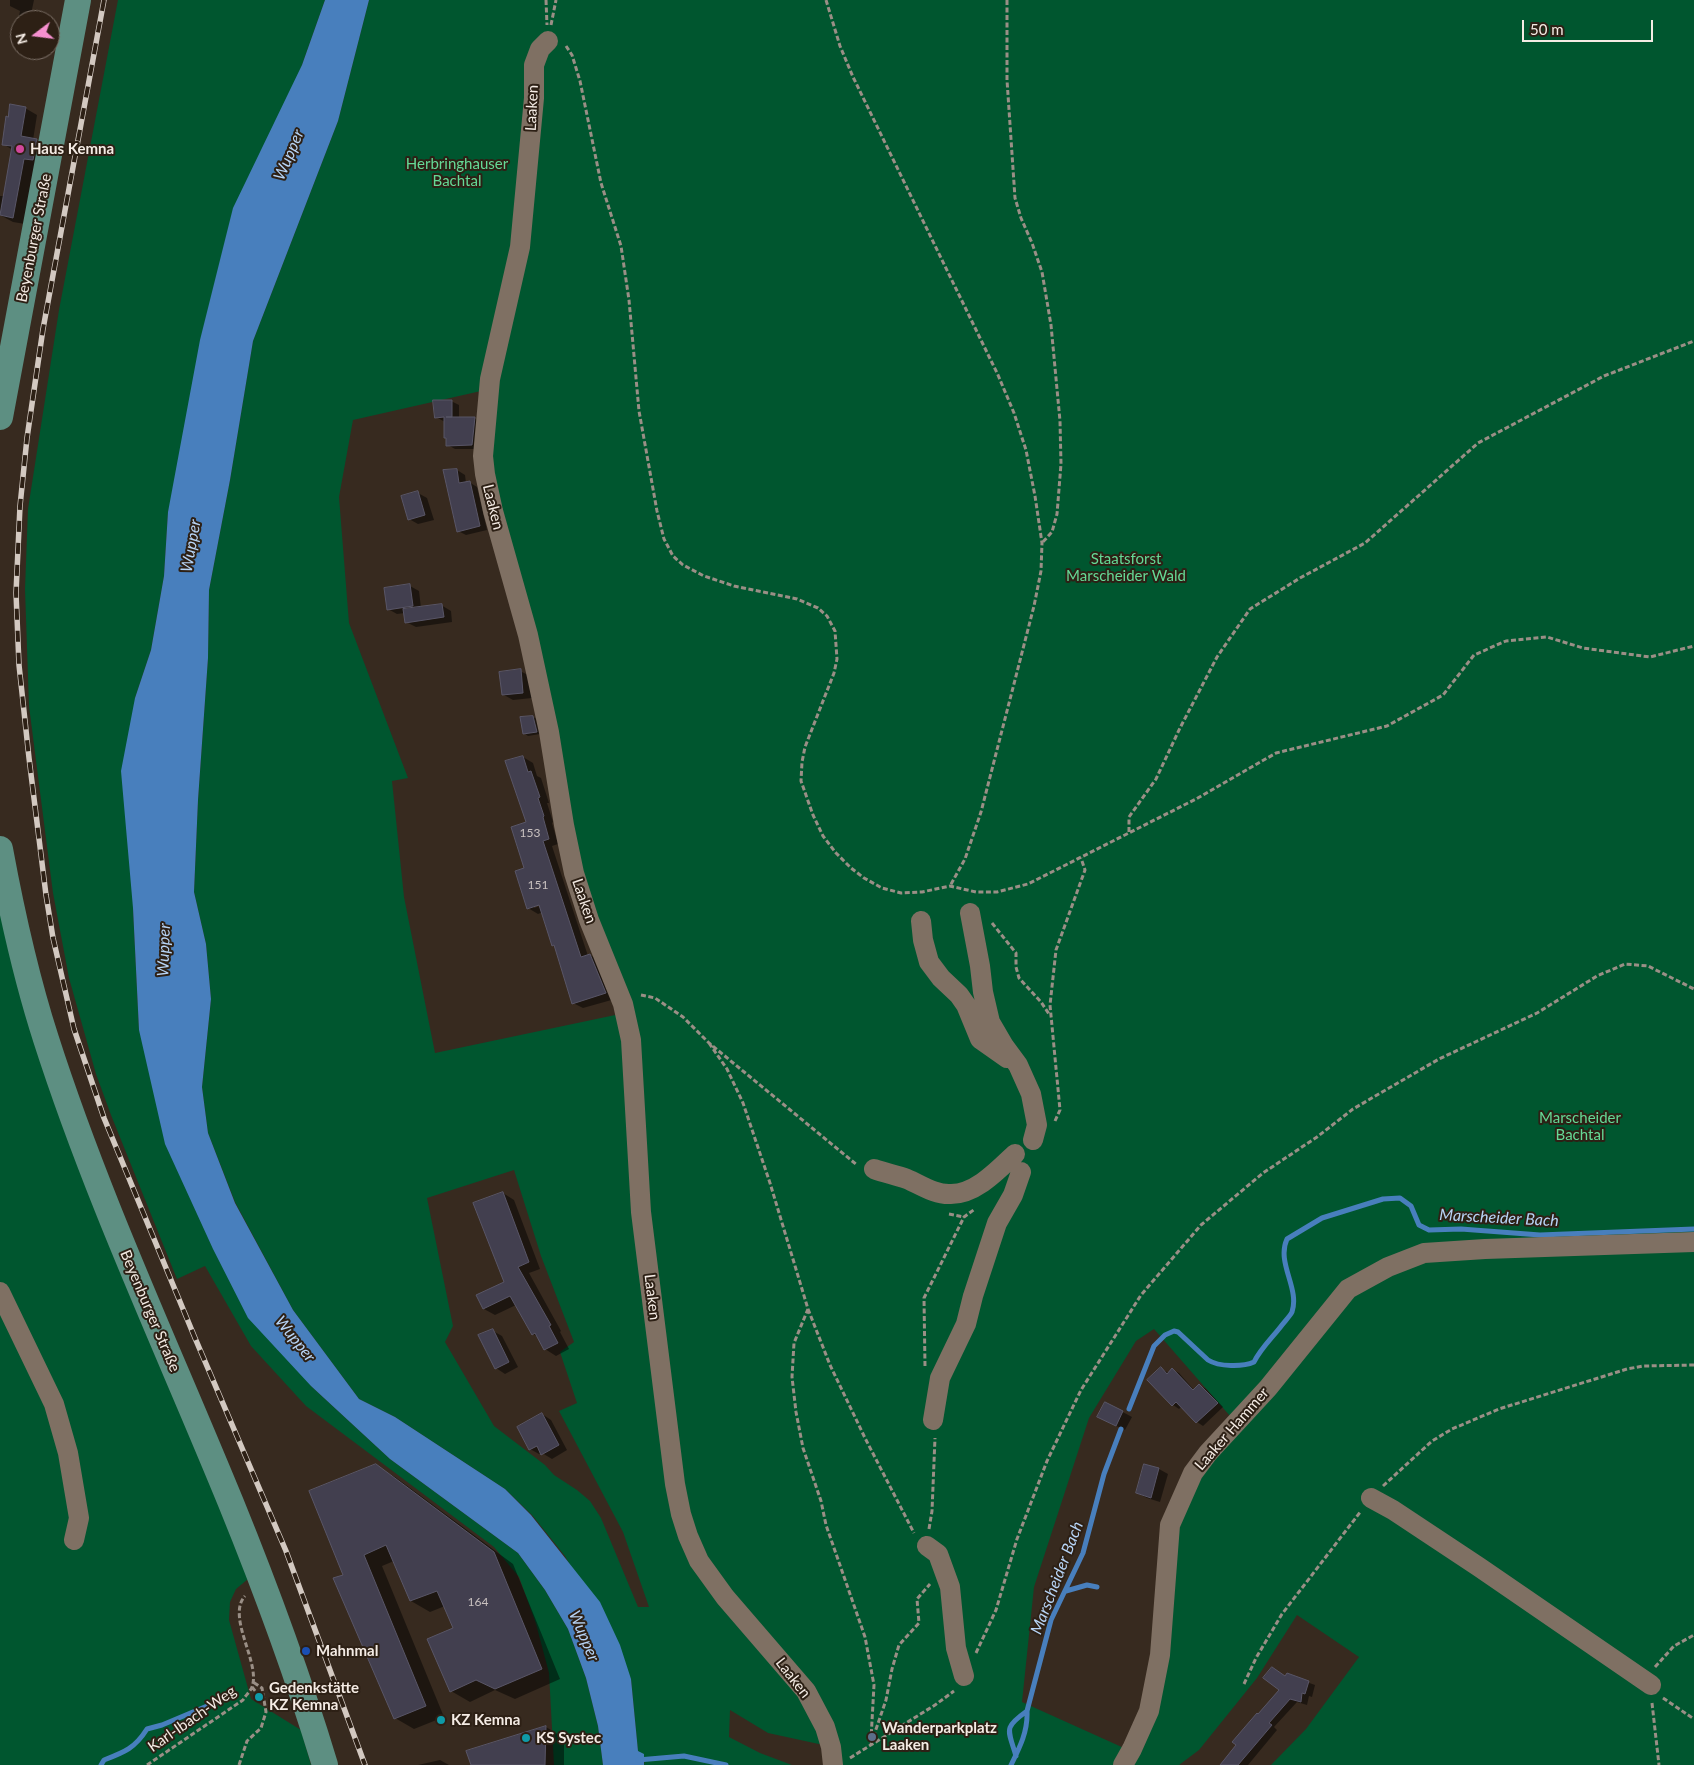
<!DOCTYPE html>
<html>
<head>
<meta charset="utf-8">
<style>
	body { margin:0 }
	#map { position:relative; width:1694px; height:1765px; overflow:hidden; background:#372a1f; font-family:Lato,sans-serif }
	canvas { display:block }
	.north { position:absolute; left:10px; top:10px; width:50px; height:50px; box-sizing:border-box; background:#2d2015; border:1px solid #7d7168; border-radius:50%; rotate:255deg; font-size:14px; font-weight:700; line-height:20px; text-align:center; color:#f4ebe4 }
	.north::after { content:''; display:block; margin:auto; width:18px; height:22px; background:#f690cf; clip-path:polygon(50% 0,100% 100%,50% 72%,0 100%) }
	.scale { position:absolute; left:1522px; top:20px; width:131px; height:22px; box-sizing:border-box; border:2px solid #f4ebe4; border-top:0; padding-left:6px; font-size:15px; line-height:18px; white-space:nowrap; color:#f4ebe4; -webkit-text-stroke:4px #2d2015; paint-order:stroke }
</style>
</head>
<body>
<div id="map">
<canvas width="1694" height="1765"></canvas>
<div class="north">N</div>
<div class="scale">50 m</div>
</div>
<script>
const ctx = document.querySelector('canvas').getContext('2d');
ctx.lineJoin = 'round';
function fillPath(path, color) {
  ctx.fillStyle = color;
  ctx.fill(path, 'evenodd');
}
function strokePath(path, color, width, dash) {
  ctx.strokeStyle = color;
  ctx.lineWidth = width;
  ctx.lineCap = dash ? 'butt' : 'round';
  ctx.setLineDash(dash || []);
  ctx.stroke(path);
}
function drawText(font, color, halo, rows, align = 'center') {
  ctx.font = font + ' Lato,sans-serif';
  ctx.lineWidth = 4;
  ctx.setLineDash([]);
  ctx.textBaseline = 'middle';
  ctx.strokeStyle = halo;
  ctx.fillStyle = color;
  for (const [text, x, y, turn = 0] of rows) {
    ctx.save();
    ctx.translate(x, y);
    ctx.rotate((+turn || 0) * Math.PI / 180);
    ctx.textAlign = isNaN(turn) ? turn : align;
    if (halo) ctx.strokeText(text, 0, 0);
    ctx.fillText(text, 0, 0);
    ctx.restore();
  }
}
const green = new Path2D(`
	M118,0H325L302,65L168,512L164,576L151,650L135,698L133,908L139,1030L311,1386L390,1459L518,1553L545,1590L568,1629L586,1678L598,1726L603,1765H554L549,1673L536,1624L519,1577L494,1547L306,1406L251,1346L205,1266L177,1279L111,1115L96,1074L69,978L53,893L29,706L25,589L28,509L59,310Z
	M369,0H1694V1765H1271L1306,1729L1359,1657L1297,1615L1257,1678L1199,1750L1179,1765H834L828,1746L768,1733L730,1710L729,1737L760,1753L792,1765H644L645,1760L638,1751L631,1679L565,1556L532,1515L505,1489L395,1417L359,1399L293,1310L235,1202L208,1133L202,1087L211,999L206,944L194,892L198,800L208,658L209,590L230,480L253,341L338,121ZM481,391L496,521L575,875L620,1014L435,1053L404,897L392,781L408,778L349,623L339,497L353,420ZM514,1170L541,1256L574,1342L560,1352L577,1403L559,1411L623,1532L649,1607H638L601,1518L590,1501L577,1490L554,1475L545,1465L494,1426L445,1342L453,1326L427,1198ZM1154,1329L1230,1416L1173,1538L1135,1753L1022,1702L1034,1587L1089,1418L1136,1341Z
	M0,889L248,1579L236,1589L230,1602L229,1620L251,1699L301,1730L311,1765H0Z`);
const water = new Path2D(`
	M325,0H369L338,121L253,341L230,480L209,590L208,658L198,800L194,892L206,944L211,999L202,1087L208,1133L235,1203L293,1310L359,1399L395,1417L505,1489L531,1515L600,1602L620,1645L631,1679L638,1751L644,1754V1765H603L598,1726L586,1678L568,1629L545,1590L518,1553L390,1459L311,1386L248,1318L213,1249L165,1144L139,1030L133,908L121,771L135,698L151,650L164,576L168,512L200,340L233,208L302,65Z`);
const shadow = new Path2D(`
	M10,0H34L31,14L45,17L50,20H20V44L14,40L20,11L10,6Z
	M50,20L53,22L50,39Z
	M25,108L37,115L33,140L48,147L25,224L13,222L0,215V196H4L13,150L3,144Z
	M451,401L459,405V418H474L482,423L480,449H455L448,445L445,422L436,417Z
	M457,470L465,475L466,483L469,482L477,487L487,530L466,535L458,531Z
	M418,493L427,498L434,520L418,524L409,519Z
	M410,586L419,591L421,608L441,605L451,611L452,622L416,627L406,622L405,613L397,614L388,609Z
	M520,671L530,676L532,698L513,700L504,695Z
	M533,717L537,719L540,734L528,736L524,733Z
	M523,757L533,763L537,776L541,778L549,803H547L553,822L552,823L558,844L552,846L588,956L590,955L600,961L615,999L583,1008L573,1003L556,947L553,945L543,912L538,914L528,908L526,869L527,823ZM545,902V904L534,908V906Z
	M503,1193L514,1200L540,1269L529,1273L561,1331L560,1332L569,1349L556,1356L545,1349L538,1337L533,1334L516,1305L495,1315L484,1309L506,1283Z
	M493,1331L502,1336L518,1367L505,1374L496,1368Z
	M1161,1369L1169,1373L1173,1370L1179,1373L1194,1390L1199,1385L1206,1389L1223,1407L1203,1426L1197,1422L1182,1406L1179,1409L1173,1405Z
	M1106,1403L1132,1417L1125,1430L1108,1422Z
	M542,1414L551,1420L567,1450L552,1459L542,1453L539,1454L530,1449Z
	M1145,1465L1159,1469L1168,1474L1160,1502L1147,1498L1137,1493Z
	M375,1466L395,1477L513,1564L560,1679L515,1699L495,1690L470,1702L451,1691L455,1628L445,1606L430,1612L411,1601L394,1561L382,1566L444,1717L414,1729L395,1718L344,1575Z
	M1287,1675L1315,1685L1312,1697L1309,1696L1307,1705L1297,1702L1274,1727L1277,1730L1248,1765H1227L1258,1715L1281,1690Z
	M546,1727L564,1738V1765H472Z
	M440,1760L449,1765H418Z`);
const stream = new Path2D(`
	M1129,1409L1154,1346L1165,1335L1174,1331L1178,1332L1208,1360C1219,1367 1243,1367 1254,1362C1261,1348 1273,1337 1282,1325C1285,1321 1290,1316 1292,1312C1300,1288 1276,1263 1287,1239L1322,1218L1383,1199L1400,1198L1411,1206L1419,1225L1429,1230L1461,1229L1540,1235L1694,1229
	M1066,1591L1087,1585L1097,1587
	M1016,1756C1008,1729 1003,1728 1027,1711
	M638,1760L684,1756L726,1765
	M101,1765L104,1760C125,1752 135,1748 147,1729L162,1725L231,1696
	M1011,1765C1020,1747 1028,1731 1027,1711L1051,1620L1083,1553L1104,1474L1121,1429`);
const building = new Path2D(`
	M10,104L26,107L21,136L37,139L33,160L24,159L13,218L0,215L12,146L2,145L6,116L8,117Z
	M433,400H452V417H446H475L472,445L446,446V438H444V417L435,418Z
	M457,469L459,483L470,481L480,526L457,532L443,470Z
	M418,491L425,515L408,520L401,496Z
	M410,584L413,606L387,610L384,588Z
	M442,604L444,617L405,623L403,609Z
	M521,669L523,693L502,695L499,672Z
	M533,716L537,732L523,734L520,717Z
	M523,756L528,772L531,771L540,797L538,798L544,816L543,817L549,839L543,841L581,957L590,954L606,993L572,1004L554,945L552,946L539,905L527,909L515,871L524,868L511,827L526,822L505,761Z
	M503,1192L529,1262L518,1267L551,1325L549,1326L558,1343L544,1350L535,1333L532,1335L510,1296L483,1309L476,1295L504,1282L473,1203Z
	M493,1329L509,1362L495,1369L478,1335Z
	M1161,1367L1167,1374L1172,1368L1193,1390L1199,1384L1218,1403L1196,1423L1176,1402L1172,1406L1147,1380Z
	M1105,1402L1123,1411L1116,1426L1097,1417Z
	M542,1413L559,1445L541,1455L537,1446L529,1450L517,1427Z
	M376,1464L494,1552L542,1669L495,1689L476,1680L450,1692L427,1639L453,1628L437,1591L410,1601L386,1545L364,1555L426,1706L394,1719L333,1578L343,1575L309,1491Z
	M1144,1464L1159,1468L1151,1498L1136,1493Z
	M1272,1667L1285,1676L1287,1673L1309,1681L1305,1694L1302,1693L1301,1702L1290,1699L1269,1723L1272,1725L1238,1765H1220L1236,1745L1232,1742L1257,1713L1258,1714L1279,1690L1263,1678Z
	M546,1726L545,1765H471L466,1751Z`);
const path = new Path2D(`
	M546,0L547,25
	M826,0L840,46L853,77L998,375L1014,413L1026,450L1035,496L1042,543L1041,571L1034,606L981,812L965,859L950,886
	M1007,0V80L1015,198L1021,218L1032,243L1042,272L1051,325L1060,421L1061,464L1057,514L1052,532L1042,543
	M551,25L556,0
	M566,46L572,55L580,81L601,183L621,246L629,300L639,411L657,511L664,539L673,556L683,565L704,576L734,586L797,599L818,608L827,616L835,631L837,659L834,673L805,747L802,762L801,781L813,815L823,836L836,853L851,868L864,878L882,888L901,893L922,892L950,886L976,892H997L1028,884L1196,799L1276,753L1387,726L1443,695L1474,655L1506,641L1547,637L1583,648L1650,657L1694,646
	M1129,832V817L1156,779L1180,728L1217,657L1250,609L1300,578L1365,543L1478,443L1604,376L1694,341
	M992,923L1016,953V967L1019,978L1041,1002L1049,1014
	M641,995L655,998L683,1017L709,1043L857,1165
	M709,1043L727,1069L743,1103L770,1183L808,1309L794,1343L792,1377L796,1412L803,1448L821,1501L826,1525L865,1637L874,1685L871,1739
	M1055,1121L1060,1110L1050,1005L1056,950L1085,870L1081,858
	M949,1214L964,1217
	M808,1309L830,1365L865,1438L914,1533
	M925,1366L924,1298L964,1217L975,1209
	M1383,1486L1432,1441L1452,1429L1499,1409L1627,1369L1643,1366L1694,1365
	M929,1529L932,1511L935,1438
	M976,1653L996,1610L1017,1539L1047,1461L1081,1390L1141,1295L1201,1225L1263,1173L1317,1137L1353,1109L1439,1059L1537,1013L1597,976L1625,964L1648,966L1694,989
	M1655,1667L1674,1646L1694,1635
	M1244,1684L1256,1658L1282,1614L1361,1511
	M252,1687L256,1692
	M1663,1698L1694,1719
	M1652,1703L1659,1765
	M871,1744L886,1700L892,1669L899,1645L919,1623L917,1599L930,1584
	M850,1758L935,1705L954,1691
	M147,1765L243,1700C245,1696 250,1692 252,1687C261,1663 226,1617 245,1596
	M239,1765L247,1741L261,1728L266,1712L262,1688L253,1682`);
const minor = new Path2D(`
	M548,41L540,49L534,65V98L520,247L490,379L483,456L485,474L493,511L528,635L549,732L564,825L574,873L589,920L623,1004L631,1040L641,1212L675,1484L681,1514L688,1536L699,1561L725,1597L806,1691L825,1727L831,1747L833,1765
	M970,913L980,966L983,992L990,1022L1004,1046L1018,1065L1031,1094L1037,1125L1033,1140
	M921,921L923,940L929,962L941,978L959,995L966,1005L980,1039L1007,1058
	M874,1169C885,1173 896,1175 907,1179C921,1185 935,1195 951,1194C976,1194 998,1170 1015,1154
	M0,1292L54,1404L68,1453L79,1518L74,1540
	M933,1420L940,1378L966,1324L973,1296L997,1223L1013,1195L1021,1172
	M1371,1498L1393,1510L1479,1567L1651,1685
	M927,1546L938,1554L950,1587L956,1648L964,1676
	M1123,1765L1132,1749L1149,1711L1160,1655L1170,1525L1193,1473L1208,1453L1268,1388L1348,1289L1388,1267L1424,1253L1485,1249L1694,1242`);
const major = new Path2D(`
	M0,417L78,0
	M0,849C12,914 26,977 46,1039C97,1198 168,1349 231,1503C266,1589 298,1676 325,1765`);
const rail = new Path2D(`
	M104,0L43,329L27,438L20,506L16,593L19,665L29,758L46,895L53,938L74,1029L104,1118L195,1338L286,1551L365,1765`);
const markers = [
	[20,149,5,"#d1479c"],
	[306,1651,5,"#1a4fb4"],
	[259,1697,5,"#0f9aa8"],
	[441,1720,5,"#0f9aa8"],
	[872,1737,5,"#5c6f8a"],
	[526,1738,5,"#0f9aa8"]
];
const numberNames = [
	["153",530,833],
	["151",538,885],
	["164",478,1602]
];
const streetNames = [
	["Laaken",532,108,-87],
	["Beyenburger Straße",34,238,-79],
	["Laaken",493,507,76],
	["Laaken",584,901,71],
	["Laaken",652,1297,83],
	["Beyenburger Straße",150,1311,67],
	["Laaker Hammer",1232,1429,-49],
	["Laaken",793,1678,52],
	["Karl-Ibach-Weg",192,1719,-35]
];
const poiNames = [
	["Haus Kemna",30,149],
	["Mahnmal",316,1651],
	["Gedenkstätte",269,1688],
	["KZ Kemna",269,1705],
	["KZ Kemna",451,1720],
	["Wanderparkplatz",882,1728],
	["Laaken",882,1745],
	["KS Systec",536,1738]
];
const parkNames = [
	["Herbringhauser",457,164],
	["Bachtal",457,181],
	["Staatsforst",1126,559],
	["Marscheider Wald",1126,576],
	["Marscheider",1580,1118],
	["Bachtal",1580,1135]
];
const waterNames = [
	["Wupper",289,155,-67],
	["Wupper",191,546,-80],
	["Wupper",164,950,-88],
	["Marscheider Bach",1499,1218,3],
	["Wupper",295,1339,51],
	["Marscheider Bach",1057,1578,-69],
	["Wupper",584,1636,67]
];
fillPath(green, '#00562f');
fillPath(water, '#487fbd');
fillPath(shadow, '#0007');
strokePath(stream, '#487fbd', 5);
fillPath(building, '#423f4f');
strokePath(building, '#595667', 1);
strokePath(path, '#9a8f86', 3, [5, 2.5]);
strokePath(minor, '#7f7063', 20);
strokePath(major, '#5d8f82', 26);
strokePath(rail, '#d3c9c1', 5.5);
strokePath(rail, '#2d2015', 4, [11]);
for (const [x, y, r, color] of markers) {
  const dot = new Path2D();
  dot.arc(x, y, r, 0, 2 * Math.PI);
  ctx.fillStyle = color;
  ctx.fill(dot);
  strokePath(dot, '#2d2015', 2);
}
drawText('12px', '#c8c0bf', null, numberNames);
drawText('15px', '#f4ebe4', '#2d2015', streetNames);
drawText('bold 15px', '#f4ebe4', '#2d2015', poiNames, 'left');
drawText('15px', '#65d996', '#2d2015', parkNames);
drawText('italic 16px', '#b7d4f6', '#2d2015', waterNames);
</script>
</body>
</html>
